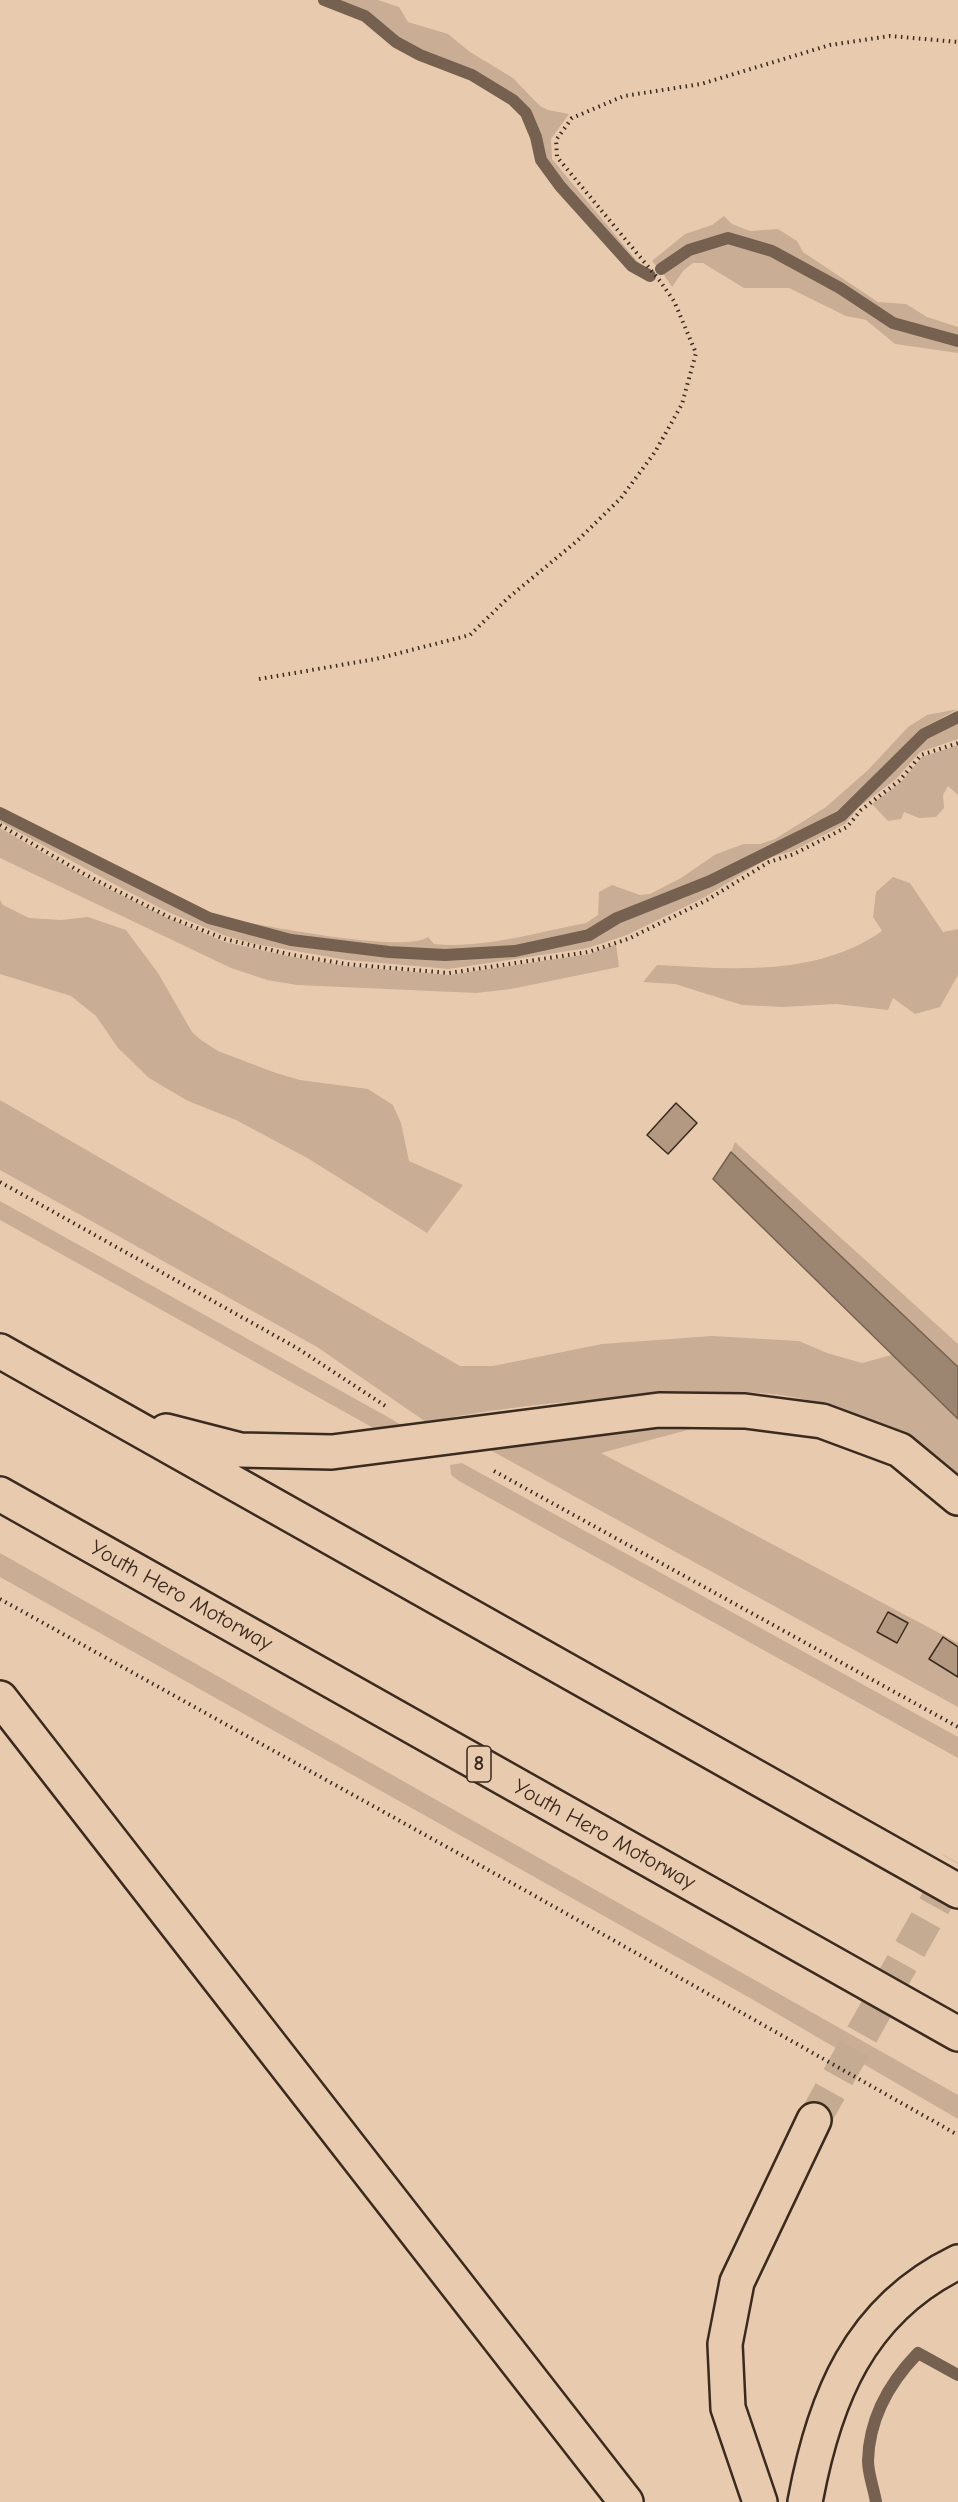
<!DOCTYPE html>
<html>
<head>
<meta charset="utf-8">
<style>
	body { margin:0 }
	canvas { display:block; background:#e8cbaf }
</style>
</head>
<body>
<canvas width="958" height="2502"></canvas>
<script>
const ctx = document.querySelector('canvas').getContext('2d');
ctx.lineJoin = 'round';
function fillPath(path, color) {
  ctx.fillStyle = color;
  ctx.fill(path, 'evenodd');
}
function strokePath(path, color, width, dash) {
  ctx.strokeStyle = color;
  ctx.lineWidth = width;
  ctx.lineCap = dash ? 'butt' : 'round';
  ctx.setLineDash(dash || []);
  ctx.stroke(path);
}
function drawText(font, color, halo, rows, align = 'center') {
  ctx.font = font + ' "Comic Neue",sans-serif';
  ctx.lineWidth = 4.5;
  ctx.setLineDash([]);
  ctx.textBaseline = 'middle';
  ctx.strokeStyle = halo;
  ctx.fillStyle = color;
  for (const [text, x, y, turn = 0] of rows) {
    ctx.save();
    ctx.translate(x, y);
    ctx.rotate((+turn || 0) * Math.PI / 180);
    ctx.textAlign = isNaN(turn) ? turn : align;
    if (halo) ctx.strokeText(text, 0, 0);
    ctx.fillText(text, 0, 0);
    ctx.restore();
  }
}
const green = new Path2D(`
	M329,0H378L399,7L408,22L448,34L470,52L513,78L540,106L548,110L569,114L551,139L552,159L647,273L632,264L576,205L541,158L539,136L528,112L516,99L472,73L397,40L365,14Z
	M724,216L732,224L750,231L778,229L797,241L803,252L878,302L906,304L927,317L958,327V336L892,319L771,247L726,234L686,247L657,267L652,261L685,234L712,225Z
	M728,241L771,253L837,289L859,306L890,324L958,343V353L895,344L866,320L846,316L789,288H744L703,263H693L684,270L672,287L662,272L690,251Z
	M958,709L921,729L837,811L709,877L615,916L588,932L514,948L444,953L291,937L209,915C246,922 404,955 428,937L434,944C483,949 538,932 586,923L598,915L599,892L612,885L640,895L650,894L681,878L716,854L744,844H760L775,839L826,807L868,770L908,727L927,715Z
	M958,721V739L920,752L896,779L859,807L845,824L793,851L768,858L705,897L627,935L588,948L449,969L347,960L255,944L226,936L170,913L125,890L0,822V819L207,923L289,945L389,957L445,960L516,955L590,938L617,921L711,883L843,818L926,737Z
	M958,745V795L948,786L943,795L944,808L936,817L919,818L904,812L901,819L888,821L872,804L900,783L922,757Z
	M0,828L85,877L168,918L225,942L288,956L346,966L449,975L589,954L616,944L619,967L511,989L476,993L297,985L267,980L231,968L0,858Z
	M893,877L910,883L943,932L958,929V975L940,1007L915,1014L893,998L888,1010L836,1004L783,1007L742,1005L675,984L643,982L657,965C732,969 817,977 882,931L873,917L876,892Z
	M0,900L3,905L29,918L61,920L88,917L126,930L158,973L192,1032L201,1040L218,1051L276,1073L300,1080L368,1089L393,1105L401,1123L409,1161L463,1185L427,1233L309,1159L236,1120L188,1101L149,1078L118,1048L96,1016L71,996L0,974Z
	M0,1100L460,1366H493L602,1344L712,1336L799,1341L827,1353L862,1363L895,1354L958,1419V1474C912,1428 824,1397 760,1393C735,1391 708,1394 683,1395C596,1398 511,1405 426,1422L317,1347L0,1170Z
	M735,1142L958,1344V1367L731,1152Z
	M0,1201L386,1416L408,1429L377,1430L45,1245L0,1220Z
	M714,1423L601,1453L958,1643V1707L481,1445L673,1424Z
	M462,1463L958,1737V1758L459,1481L451,1475L450,1465Z
	M0,1553L958,2095V2119L750,1998L0,1577Z`);
const water = new Path2D(`
	M731,1152L958,1367V1419L713,1179Z`);
const stream = new Path2D(`
	M324,0L365,16L396,42L420,55L472,75L513,100L526,113L536,137L541,160L560,186L632,266L650,276
	M661,269L689,250L728,238L772,251L840,288L893,323L958,341
	M0,813L209,918L291,940L389,952L445,955L515,951L589,935L617,918L710,881L841,816L924,734L958,717
	M876,2502C874,2489 868,2474 868,2461C869,2419 890,2382 918,2353L958,2375`);
const building = new Path2D(`
	M676,1103L697,1123L668,1154L647,1135Z
	M888,1612L908,1623L897,1643L877,1632Z
	M943,1637L958,1647V1677L929,1659Z`);
const minorTunnel = new Path2D(`
	M814,2120L958,1863`);
const path = new Path2D(`
	M259,679L376,659L470,635L508,598L577,541L621,498L655,452L682,404L696,353L674,301L660,281L557,157L556,140L572,118L624,96L701,84L830,45L890,36L958,42
	M0,825L86,875L169,917L225,939L288,954L346,964L449,973L588,952L628,939L707,900L769,862L794,854L847,827L861,810L899,781L921,755L958,743
	M0,1182L297,1348L387,1407
	M494,1471L958,1727
	M0,1599L528,1892L958,2135`);
const minor = new Path2D(`
	M760,2502L728,2408L725,2344L737,2282L814,2120`);
const highway = new Path2D(`
	M0,1351L958,1891
	M166,1431L240,1450L332,1452L659,1410L745,1411L822,1421L900,1450L958,1498
	M0,1494L958,2034
	M0,1698L626,2502
	M805,2502C824,2399 859,2310 958,2262`);
const shields = [
	[479,1764,24]
];
const shieldNames = [
	["8",479,1764]
];
const streetNames = [
	["Youth Hero Motorway",181,1596,29],
	["Youth Hero Motorway",604,1835,29]
];
fillPath(green, '#c9ae95');
fillPath(water, '#9d8671');
strokePath(water, '#766150', 1.5);
strokePath(stream, '#766150', 12);
fillPath(building, '#b39982');
strokePath(building, '#3b2a1e', 1.5);
strokePath(minorTunnel, '#c5ab92', 33, [33, 16]);
strokePath(minor, '#3b2a1e', 38);
strokePath(highway, '#3b2a1e', 38);
strokePath(path, '#3b2a1e', 4, [1.5, 4.5]);
strokePath(minor, '#e8cbaf', 33);
strokePath(highway, '#e8cbaf', 33);
for (const [x, y, w] of shields) {
  const box = new Path2D();
  box.roundRect(x - w / 2, y - 18, w, 36, 4.5);
  ctx.fillStyle = '#e8cbaf';
  ctx.fill(box);
  strokePath(box, '#3b2a1e', 1.5);
}
drawText('bold 21px', '#3b2a1e', null, shieldNames);
drawText('22px', '#3b2a1e', '#e8cbaf', streetNames);
</script>
</body>
</html>
